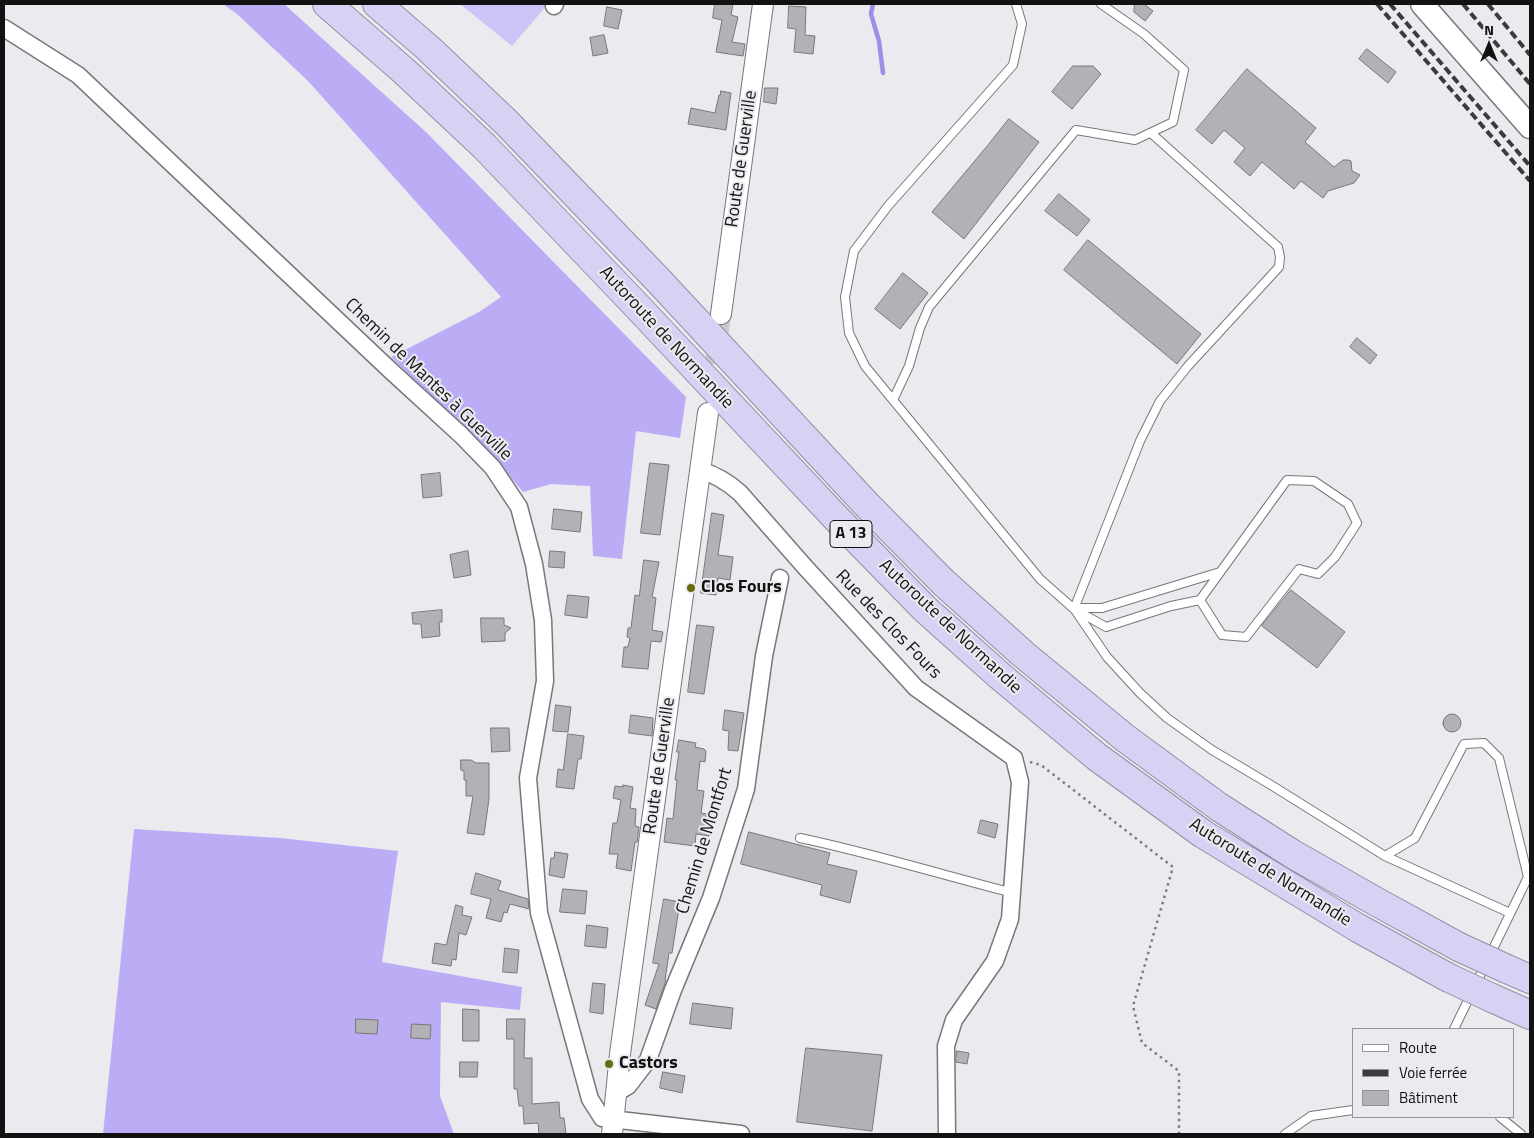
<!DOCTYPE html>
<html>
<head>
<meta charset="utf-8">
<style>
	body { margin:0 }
	#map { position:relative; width:1534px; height:1138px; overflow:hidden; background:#eaeaef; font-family:"Titillium Web",sans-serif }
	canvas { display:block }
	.frame { position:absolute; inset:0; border:5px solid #121213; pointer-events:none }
	.legend { position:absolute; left:1352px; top:1028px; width:162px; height:90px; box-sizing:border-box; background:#eaeaef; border:1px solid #949497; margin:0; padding:6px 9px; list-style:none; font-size:15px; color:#121213 }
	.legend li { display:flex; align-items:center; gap:10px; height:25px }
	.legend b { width:25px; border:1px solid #949497 }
	.north { position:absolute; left:1464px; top:20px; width:50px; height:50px; -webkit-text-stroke:4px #eaeaef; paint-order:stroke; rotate:0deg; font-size:14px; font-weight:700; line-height:20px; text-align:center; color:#121213 }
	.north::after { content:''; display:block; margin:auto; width:18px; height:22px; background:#121213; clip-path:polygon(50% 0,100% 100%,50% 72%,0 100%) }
</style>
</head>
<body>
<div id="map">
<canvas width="1534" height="1138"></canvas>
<div class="frame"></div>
<ul class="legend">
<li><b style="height:6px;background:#fff"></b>Route</li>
<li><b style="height:6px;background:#3b3b3d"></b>Voie ferrée</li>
<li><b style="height:14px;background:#b2b1b6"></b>Bâtiment</li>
</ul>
<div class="north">N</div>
</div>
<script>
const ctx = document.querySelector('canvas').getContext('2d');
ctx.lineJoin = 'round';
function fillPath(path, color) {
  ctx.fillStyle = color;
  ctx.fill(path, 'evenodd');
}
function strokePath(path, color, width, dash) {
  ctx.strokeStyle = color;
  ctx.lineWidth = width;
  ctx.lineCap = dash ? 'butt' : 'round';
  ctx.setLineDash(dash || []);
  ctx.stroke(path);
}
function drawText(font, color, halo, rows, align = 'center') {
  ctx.font = font + ' "Titillium Web",sans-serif';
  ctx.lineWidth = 4;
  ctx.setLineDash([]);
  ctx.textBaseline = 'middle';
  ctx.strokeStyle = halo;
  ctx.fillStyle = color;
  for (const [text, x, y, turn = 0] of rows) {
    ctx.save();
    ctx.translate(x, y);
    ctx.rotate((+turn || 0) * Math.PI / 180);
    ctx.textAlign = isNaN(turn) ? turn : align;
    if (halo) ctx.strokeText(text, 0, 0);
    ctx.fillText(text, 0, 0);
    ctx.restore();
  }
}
const green = new Path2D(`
	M460,4H548L512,46Z`);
const forest = new Path2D(`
	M223,4H284L427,133L686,397L680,438L636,431L622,559L593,556L590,486L551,484L523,492L490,452L391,357L479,312L501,297L309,82L237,14Z
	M134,829L280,838L398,851L382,962L522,987L520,1010L441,1002L440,1096L454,1134H103Z`);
const stream = new Path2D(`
	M873,4L871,14L879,41L883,73`);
const building = new Path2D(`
	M715,4H733L731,15L738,17L732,42L745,44L743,56L716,52L722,20L713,18Z
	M1135,4H1144L1153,11L1145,21L1134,12Z
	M789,6L806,7L805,35L815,36L813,54L794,52L796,29L788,28Z
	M607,7L622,10L618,29L604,26Z
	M604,35L608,53L593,56L590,38Z
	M1367,49L1396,72L1388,83L1359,59Z
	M1073,66H1093L1101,74L1072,109L1052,92Z
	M1247,69L1316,128L1305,142L1334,167L1343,160H1348L1351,161L1352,171L1360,175L1354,183L1328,191L1323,198L1301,181L1294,189L1262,162L1250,176L1234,162L1245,148L1224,130L1212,144L1196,130Z
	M765,88H778L776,104L764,102Z
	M721,91L731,93L726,130L688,124L691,108L715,113L719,95H720Z
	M1009,119L1039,142L964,239L932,212L988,145Z
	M1059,194L1090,220L1077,236L1045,211Z
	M1088,240L1201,334L1177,364L1064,270Z
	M903,273L928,293L900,329L875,309Z
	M1357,338L1377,355L1370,364L1350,347Z
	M650,463L669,465L660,535L641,533Z
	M440,473L442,496L423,498L421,475Z
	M554,509L582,512L580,532L552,529Z
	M712,513L724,515L718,555L733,557L730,580L718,578L716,595L701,593Z
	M468,551L471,575L454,578L450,555Z
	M550,551L565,552L564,568L549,567Z
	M644,560L659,562L652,597L656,598L652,630L663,632L661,642L651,641L648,669L622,667L624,647H628L630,638L627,637L628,628H631L635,595L639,596Z
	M1291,590L1345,632L1317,668L1262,626Z
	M568,595L589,597L587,618L565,615Z
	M442,610V622H439L440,636L422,638L421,624H413L412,613Z
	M481,618H504V625L511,628L505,633V641L482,642Z
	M697,625L714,627L704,694L688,692Z
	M556,705L571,707L568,732L553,731Z
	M725,710L744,713L738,751L728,750L729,731L723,730Z
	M1443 723a9 9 0 1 1 18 0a9 9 0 1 1-18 0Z
	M631,715L653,718L652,736L629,733Z
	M491,728H509L510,751L492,752Z
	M568,734L584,736L581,759H578L574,789L556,787L558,769L563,770Z
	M679,740L696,743L695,747L704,749L706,751L705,762L700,761L697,790L704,791L701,813L712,815L709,836L696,834L695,846L664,842L667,818L673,819L677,780H675L679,752H677Z
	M461,760H471L476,763H489V799L484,835L467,833L473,796H466V780H464V771L461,770Z
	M623,785L633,787L630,808L636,809L635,826L639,827L637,842H635L631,871L616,868L618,854H609L613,823H617L621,800L613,798L615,786L623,787Z
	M981,820L998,824L995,838L978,833Z
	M749,832L830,853L827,864L857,871L850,903L820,895L822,885L741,864Z
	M555,852L568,854L564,878L549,875L551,858H554Z
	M476,873L501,881L498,890L528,899L529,909L510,904L507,913L504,912L501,922L486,918L491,899L471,894Z
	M563,889L587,891L585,914L560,912Z
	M664,899L680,902L672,953H669L665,980H666L656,1009L645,1005L659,964L653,963Z
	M456,905L463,907L462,915L472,917L466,935L459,933L456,960L452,959L451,966L432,963L435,943L446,945Z
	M587,925L608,928L606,948L585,946Z
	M505,948L519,950L517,973L503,972Z
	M593,983L605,984L603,1014L590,1012Z
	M693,1003L733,1008L731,1029L690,1024Z
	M463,1009L479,1010V1041H463Z
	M356,1019L378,1020L377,1034L356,1033Z
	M507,1019H525L524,1058H532V1104L559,1102L560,1118H564L566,1134H539L538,1123L524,1124L523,1106H519L517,1089H514V1039H507Z
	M412,1024L431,1025L430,1039L411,1038Z
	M806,1048L882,1055L872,1131L797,1122Z
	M957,1051L969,1053L967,1064L956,1062Z
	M460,1062H478L477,1077H460Z
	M663,1072L685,1076L682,1093L660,1088Z`);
const tertiaryTunnel = new Path2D(`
	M711,394L721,314`);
const path = new Path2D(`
	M1030,762L1041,765L1173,867L1133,1006L1142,1043L1179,1071V1134`);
const service = new Path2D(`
	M1016,4L1022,24L1013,65L888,206L854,251L845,297L849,333L865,366L1040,579L1074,609L1106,627L1171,606L1200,600L1287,480L1314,481L1348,504L1357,523L1335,557L1318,574L1299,569L1246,637L1222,635L1200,600
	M893,400L909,366L920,328L929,307L1076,130L1135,140L1173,122L1184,70L1144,34L1101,4
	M1076,608H1102L1220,572
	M1074,609L1140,441L1160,401L1188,366L1279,267L1280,257L1278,247L1151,133
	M1075,610L1107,657L1140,693L1167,718L1212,750L1271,785L1385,856L1510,913
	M800,838C872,853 942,875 1013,893
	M1385,856L1415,838L1464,744L1484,743L1499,758L1528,877L1454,1029
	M1500,1117L1521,1134
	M1285,1134L1311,1116L1353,1110`);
const minor = new Path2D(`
	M554,6L555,4
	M4,28L78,75L390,370L461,435L493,468L519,507L534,564L543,620L545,681L528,778L539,913L590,1099L602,1118L741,1134
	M700,470C716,475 728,482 740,493L805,567L916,688L1014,758L1020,782L1010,919L995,961L954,1020L946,1046L947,1134
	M615,1094L628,1086L648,1060L673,990L711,898L746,789L764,656L780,578`);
const tertiary = new Path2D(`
	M721,314L763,4
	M612,1134L620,1054L708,413`);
const secondary = new Path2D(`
	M1422,4L1530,127`);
const motorway = new Path2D(`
	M327,4L404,71L484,146L635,304L837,519L925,609L1000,676L1097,757L1203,834L1358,928L1447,977
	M377,4L428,48L507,123L659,281L866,504L944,583L1023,654L1125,738L1219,807L1291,853L1375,901L1459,947
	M1507,969L1530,979
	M1492,998L1530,1015`);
const rail = new Path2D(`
	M1377,4L1530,181
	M1390,4L1530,166
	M1463,4L1530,84
	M1488,4L1530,55`);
const motorwayBridge = new Path2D(`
	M1459,947L1507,969
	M1447,977L1492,998`);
const markers = [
	[691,588,5,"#676c10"],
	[609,1064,5,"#676c10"]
];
const shields = [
	[851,534,42]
];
const shieldNames = [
	["A 13",851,534]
];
const streetNames = [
	["Route de Guerville",742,159,-82],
	["Autoroute de Normandie",666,338,47],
	["Chemin de Mantes à Guerville",428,380,44],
	["Rue des Clos Fours",888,625,46],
	["Autoroute de Normandie",950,627,43],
	["Route de Guerville",660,766,-82],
	["Chemin de Montfort",705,841,-73],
	["Autoroute de Normandie",1270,873,32]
];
const poiNames = [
	["Clos Fours",701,588],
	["Castors",619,1064]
];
fillPath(green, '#cec4f8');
fillPath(forest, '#bbacf5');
strokePath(stream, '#a28de6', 4.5);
fillPath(building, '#b2b1b6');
strokePath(building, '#78777c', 1);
strokePath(tertiaryTunnel, '#cacace', 20, [20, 10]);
strokePath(service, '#78777c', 10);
strokePath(minor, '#78777c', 19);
strokePath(tertiary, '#78777c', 22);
strokePath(secondary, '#78777c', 25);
strokePath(motorway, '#928fa5', 30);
strokePath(path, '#7d7d80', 2.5, [2.5, 4]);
strokePath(service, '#fff', 8);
strokePath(minor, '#fff', 16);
strokePath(tertiary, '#fff', 20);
strokePath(secondary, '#fff', 22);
strokePath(motorway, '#d7d2f3', 28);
strokePath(rail, '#3b3b3d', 4, [8, 4]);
strokePath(motorwayBridge, '#928fa5', 30, []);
strokePath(motorwayBridge, '#d7d2f3', 28);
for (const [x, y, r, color] of markers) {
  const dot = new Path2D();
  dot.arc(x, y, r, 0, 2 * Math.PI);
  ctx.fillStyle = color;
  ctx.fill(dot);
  strokePath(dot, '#eaeaef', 2);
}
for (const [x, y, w] of shields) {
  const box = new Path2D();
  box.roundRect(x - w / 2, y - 13.5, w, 27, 4);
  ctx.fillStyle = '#eaeaef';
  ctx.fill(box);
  strokePath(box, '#121213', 1);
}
drawText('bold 16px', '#121213', null, shieldNames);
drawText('18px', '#121213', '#eaeaef', streetNames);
drawText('bold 18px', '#121213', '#eaeaef', poiNames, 'left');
</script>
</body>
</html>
